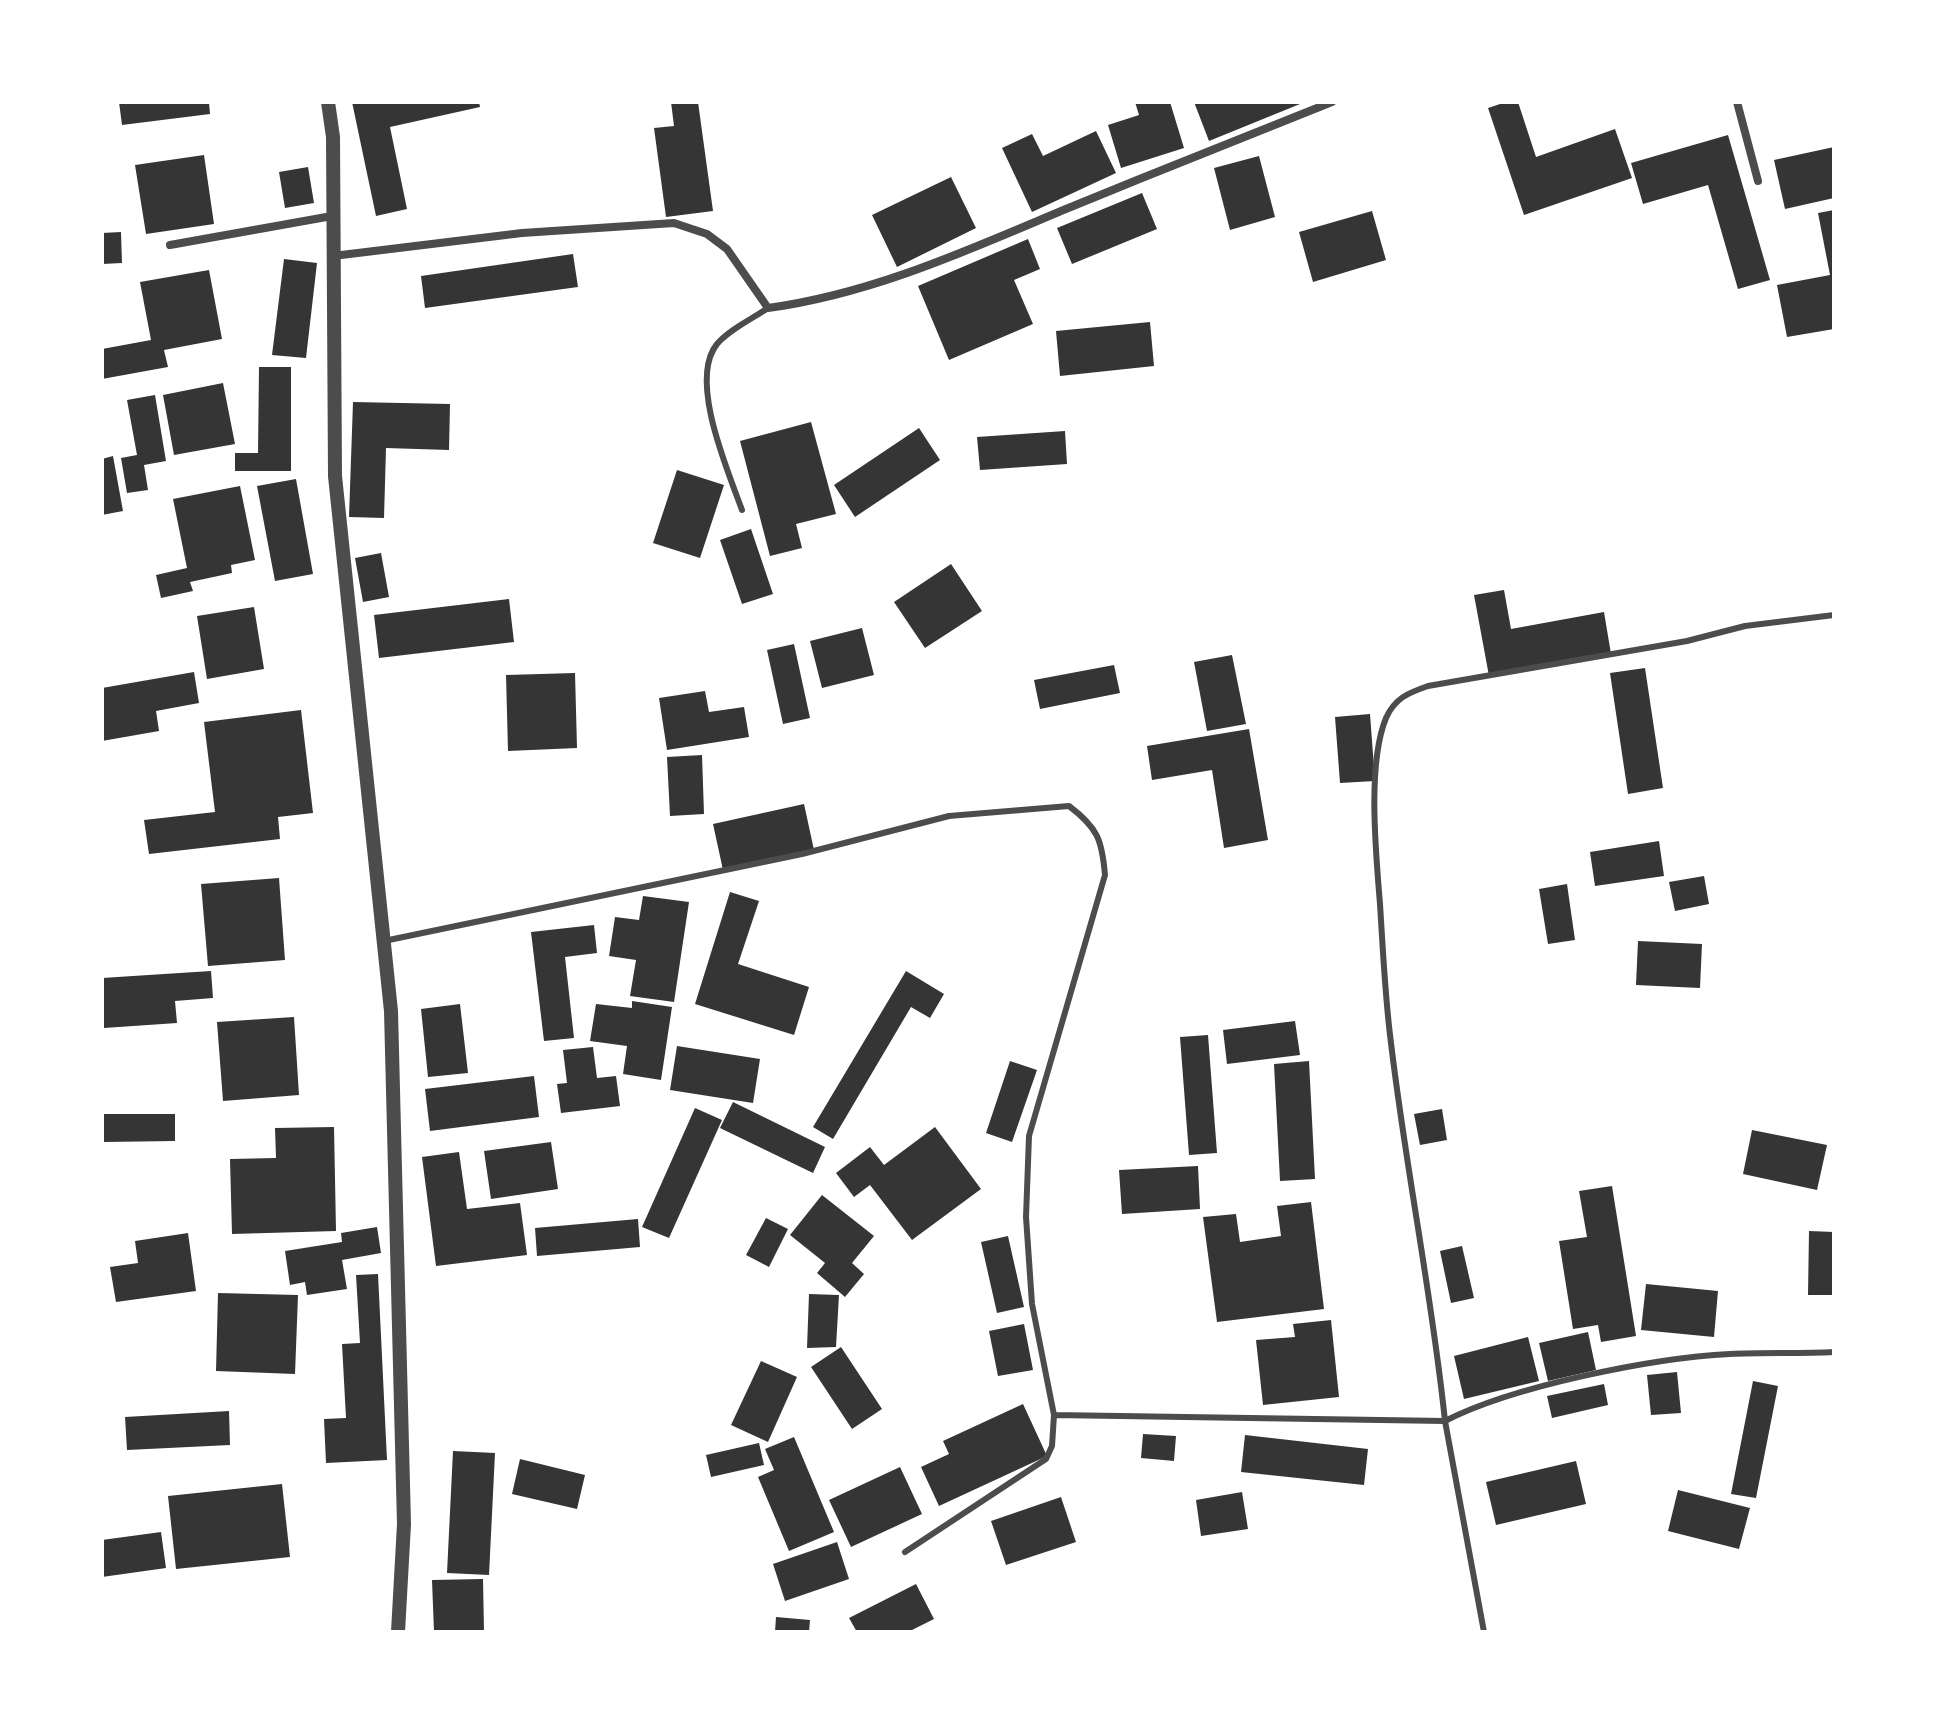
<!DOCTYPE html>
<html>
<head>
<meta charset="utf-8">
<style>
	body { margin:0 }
	#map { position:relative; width:1936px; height:1734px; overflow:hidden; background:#fff; font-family:"DejaVu Sans",sans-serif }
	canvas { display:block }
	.frame { position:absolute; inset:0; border:104px solid #fff; pointer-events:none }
</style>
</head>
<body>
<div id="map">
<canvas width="1936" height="1734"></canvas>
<div class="frame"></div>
</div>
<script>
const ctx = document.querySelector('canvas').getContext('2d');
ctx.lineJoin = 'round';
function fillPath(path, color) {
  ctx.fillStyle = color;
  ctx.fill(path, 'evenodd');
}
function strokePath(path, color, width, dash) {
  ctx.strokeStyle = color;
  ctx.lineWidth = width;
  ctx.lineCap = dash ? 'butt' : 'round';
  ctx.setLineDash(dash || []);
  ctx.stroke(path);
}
const building = new Path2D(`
	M119,102H209L210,114L122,125Z
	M352,102H479L480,107L390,127L407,209L376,216Z
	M671,102H698L713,211L666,217L654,128L674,126Z
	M1135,102H1170L1184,148L1121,168L1108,125L1139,115Z
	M1194,102H1299L1300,104L1209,141Z
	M1506,102H1518L1536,157L1615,129L1632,178L1524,215L1488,108Z
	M1096,131L1116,173L1032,212L1002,148L1032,134L1043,156Z
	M1728,135L1770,280L1738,289L1708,185L1643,204L1631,163Z
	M1834,147V198L1785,209L1774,160Z
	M204,155L214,224L146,234L135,165Z
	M1259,156L1275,217L1230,230L1214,168Z
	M308,167L314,203L285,208L279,172Z
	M951,177L976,228L897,267L872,215Z
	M1142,193L1157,229L1072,264L1057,228Z
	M1834,210V329L1787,337L1777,285L1830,275L1818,213Z
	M1372,211L1386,260L1313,282L1299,232Z
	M121,232L122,263L102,264V233Z
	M1028,239L1040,269L1014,280L1033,324L949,360L918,286Z
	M573,254L578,287L425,308L421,276Z
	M284,259L317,263L306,358L272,355Z
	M209,270L222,339L164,350L168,367L102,379V349L151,340L140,282Z
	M1150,322L1154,366L1060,376L1056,331Z
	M259,367H291V471H235V453H258Z
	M223,383L235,444L174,455L163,395Z
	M155,395L166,461L144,465L148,490L127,493L121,458L137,455L127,400Z
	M353,402L450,404L449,450L386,448L384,518L349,517Z
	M811,422L836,514L796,524L802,548L770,556L740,441Z
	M919,428L940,460L855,517L834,485Z
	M1065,431L1067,464L980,470L977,437Z
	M113,456L123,511L102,515V459Z
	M677,470L724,485L700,558L653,543Z
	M296,479L313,574L275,581L257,486Z
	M240,486L255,560L231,565L232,573L190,582L193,591L161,598L156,575L187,568L173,499Z
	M751,529L773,594L742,604L720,540Z
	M381,553L389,597L363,602L355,558Z
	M951,564L982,611L925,648L894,602Z
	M1504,590L1511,629L1604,612L1611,654L1489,676L1474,595Z
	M509,599L514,642L379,658L374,615Z
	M254,607L264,669L207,679L197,616Z
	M862,628L874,675L822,688L810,641Z
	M794,644L810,718L783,724L767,650Z
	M1232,655L1246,724L1207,731L1194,662Z
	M1114,665L1120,693L1040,709L1034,680Z
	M1645,668L1663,788L1628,794L1610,673Z
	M194,672L199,703L156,711L159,731L102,741V688Z
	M575,673L577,748L508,751L506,675Z
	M705,691L709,712L744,707L749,737L667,750L659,698Z
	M301,710L313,813L278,817L280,839L149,854L144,820L215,812L204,722Z
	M1370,714L1375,781L1340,783L1335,717Z
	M1249,729L1268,840L1224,848L1212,770L1152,780L1147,746Z
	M702,755L704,814L670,816L667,757Z
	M804,804L814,850L723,870L713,824Z
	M1659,841L1664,876L1595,886L1590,852Z
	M1704,876L1709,904L1675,911L1669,882Z
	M279,878L285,960L208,966L201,884Z
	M1567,884L1575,940L1548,944L1539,889Z
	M730,892L759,901L738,964L809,987L794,1035L695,1004Z
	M643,896L689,902L674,1002L630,996L636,960L609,956L615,917L639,920Z
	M594,925L597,953L565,957L574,1038L544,1041L531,932Z
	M1638,941L1702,944L1700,988L1636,985Z
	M211,971L213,998L175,1001L177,1023L104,1028L102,978Z
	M906,971L944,994L930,1018L911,1007L833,1139L813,1127Z
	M632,1001L672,1007L661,1080L623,1074L627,1046L590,1041L596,1004L632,1008Z
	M460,1004L468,1073L428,1077L421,1009Z
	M294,1017L299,1095L223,1101L217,1022Z
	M1295,1021L1300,1055L1227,1064L1223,1030Z
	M1208,1035L1217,1153L1189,1155L1180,1037Z
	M677,1046L760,1059L753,1103L670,1090Z
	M593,1047L597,1078L616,1076L620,1106L561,1113L557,1084L567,1083L563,1050Z
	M1010,1061L1037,1070L1012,1142L986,1133Z
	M1309,1061L1315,1179L1280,1181L1274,1064Z
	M534,1076L539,1117L430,1131L425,1089Z
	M733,1102L825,1147L813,1173L720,1128Z
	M695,1108L722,1120L669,1238L642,1227Z
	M1442,1109L1447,1140L1420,1145L1414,1114Z
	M104,1114H175V1141L104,1142Z
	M334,1127L336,1231L232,1234L230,1159L276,1158L275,1128Z
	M935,1127L981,1189L912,1240L870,1185L854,1197L836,1173L870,1147L884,1165Z
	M1752,1130L1827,1145L1817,1190L1743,1174Z
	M551,1142L558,1189L491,1199L484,1151Z
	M459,1152L467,1209L520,1203L527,1255L436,1266L422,1157Z
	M1198,1166L1200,1209L1122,1214L1119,1170Z
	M1612,1186L1636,1336L1601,1342L1598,1325L1573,1329L1559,1241L1587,1237L1579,1191Z
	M822,1195L874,1236L852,1263L864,1274L845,1297L817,1273L825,1263L790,1235Z
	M1311,1202L1324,1309L1217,1322L1203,1217L1236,1214L1240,1242L1281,1236L1277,1206Z
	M766,1218L788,1229L769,1267L746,1255Z
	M638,1219L640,1247L537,1256L535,1228Z
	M377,1227L381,1253L342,1260L347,1289L307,1295L305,1282L290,1285L285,1251L342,1242L341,1233Z
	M1809,1231L1834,1232V1295H1808Z
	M188,1233L196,1291L116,1302L110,1267L138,1263L135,1241Z
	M1008,1236L1024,1307L997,1313L981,1242Z
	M1462,1246L1474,1298L1451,1303L1440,1251Z
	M378,1274L387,1460L326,1463L324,1419L346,1418L342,1344L360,1343L356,1275Z
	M1646,1284L1718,1291L1714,1337L1641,1330Z
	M218,1293L298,1295L295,1374L216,1371Z
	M809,1294L839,1295L836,1347L807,1348Z
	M1331,1320L1339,1397L1263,1405L1256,1340L1295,1337L1293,1324Z
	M1024,1324L1033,1370L998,1376L989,1331Z
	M1588,1332L1596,1370L1548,1381L1539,1343Z
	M1528,1337L1539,1381L1464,1399L1454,1356Z
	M841,1347L882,1409L852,1429L811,1367Z
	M761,1361L797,1377L768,1442L731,1425Z
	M1677,1372L1681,1413L1651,1415L1647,1375Z
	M1753,1381L1778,1386L1756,1498L1731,1494Z
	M1604,1384L1608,1405L1552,1418L1547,1396Z
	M1023,1404L1047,1456L939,1506L921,1467L949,1454L943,1441Z
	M229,1411L230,1445L127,1450L125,1417Z
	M1143,1434L1176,1436L1174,1461L1141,1458Z
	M1245,1435L1368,1449L1364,1485L1241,1472Z
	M794,1437L834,1532L789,1551L758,1477L774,1470L765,1449Z
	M759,1443L764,1465L711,1477L706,1455Z
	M453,1451L495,1453L489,1575L447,1573Z
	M520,1459L585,1475L577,1509L512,1494Z
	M1576,1461L1586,1504L1496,1525L1486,1482Z
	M900,1467L922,1514L851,1547L829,1500Z
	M282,1484L290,1557L176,1569L168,1496Z
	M1678,1490L1750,1508L1739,1549L1668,1531Z
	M1242,1492L1248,1529L1201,1536L1196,1500Z
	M1061,1497L1076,1542L1006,1565L991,1521Z
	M161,1532L166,1568L102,1577V1540Z
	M837,1542L849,1579L785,1601L773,1564Z
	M483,1579L484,1632H434L432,1580Z
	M916,1584L934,1619L908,1632H857L849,1618Z
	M776,1617L810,1620L809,1632H775Z`);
const service = new Path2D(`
	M742,510C728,471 688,380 717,344C730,329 752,319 768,308
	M1834,615L1745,626L1687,641L1428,686C1408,693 1395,698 1386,718C1367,764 1376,854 1380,904C1383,951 1385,997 1391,1043C1406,1170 1432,1295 1445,1421C1513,1386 1652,1358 1730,1354C1765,1352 1799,1354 1834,1352
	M384,941L802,854L949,816L1069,806C1098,828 1102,840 1105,875L1029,1136L1026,1217L1032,1304L1054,1415L1445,1421L1484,1632
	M905,1552L1046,1459L1052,1446L1054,1415`);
const minor = new Path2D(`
	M1737,102L1758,181
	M170,245L332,216
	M333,256L522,233L674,223L707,234L727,249L768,308C871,294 966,251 1061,211C1151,174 1241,138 1332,102`);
const tertiary = new Path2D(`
	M328,102L333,137L335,476L391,1011L404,1524L398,1632`);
fillPath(building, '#353535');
strokePath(service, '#4c4c4c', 6);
strokePath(minor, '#4c4c4c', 8);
strokePath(tertiary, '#4c4c4c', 14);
</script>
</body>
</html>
